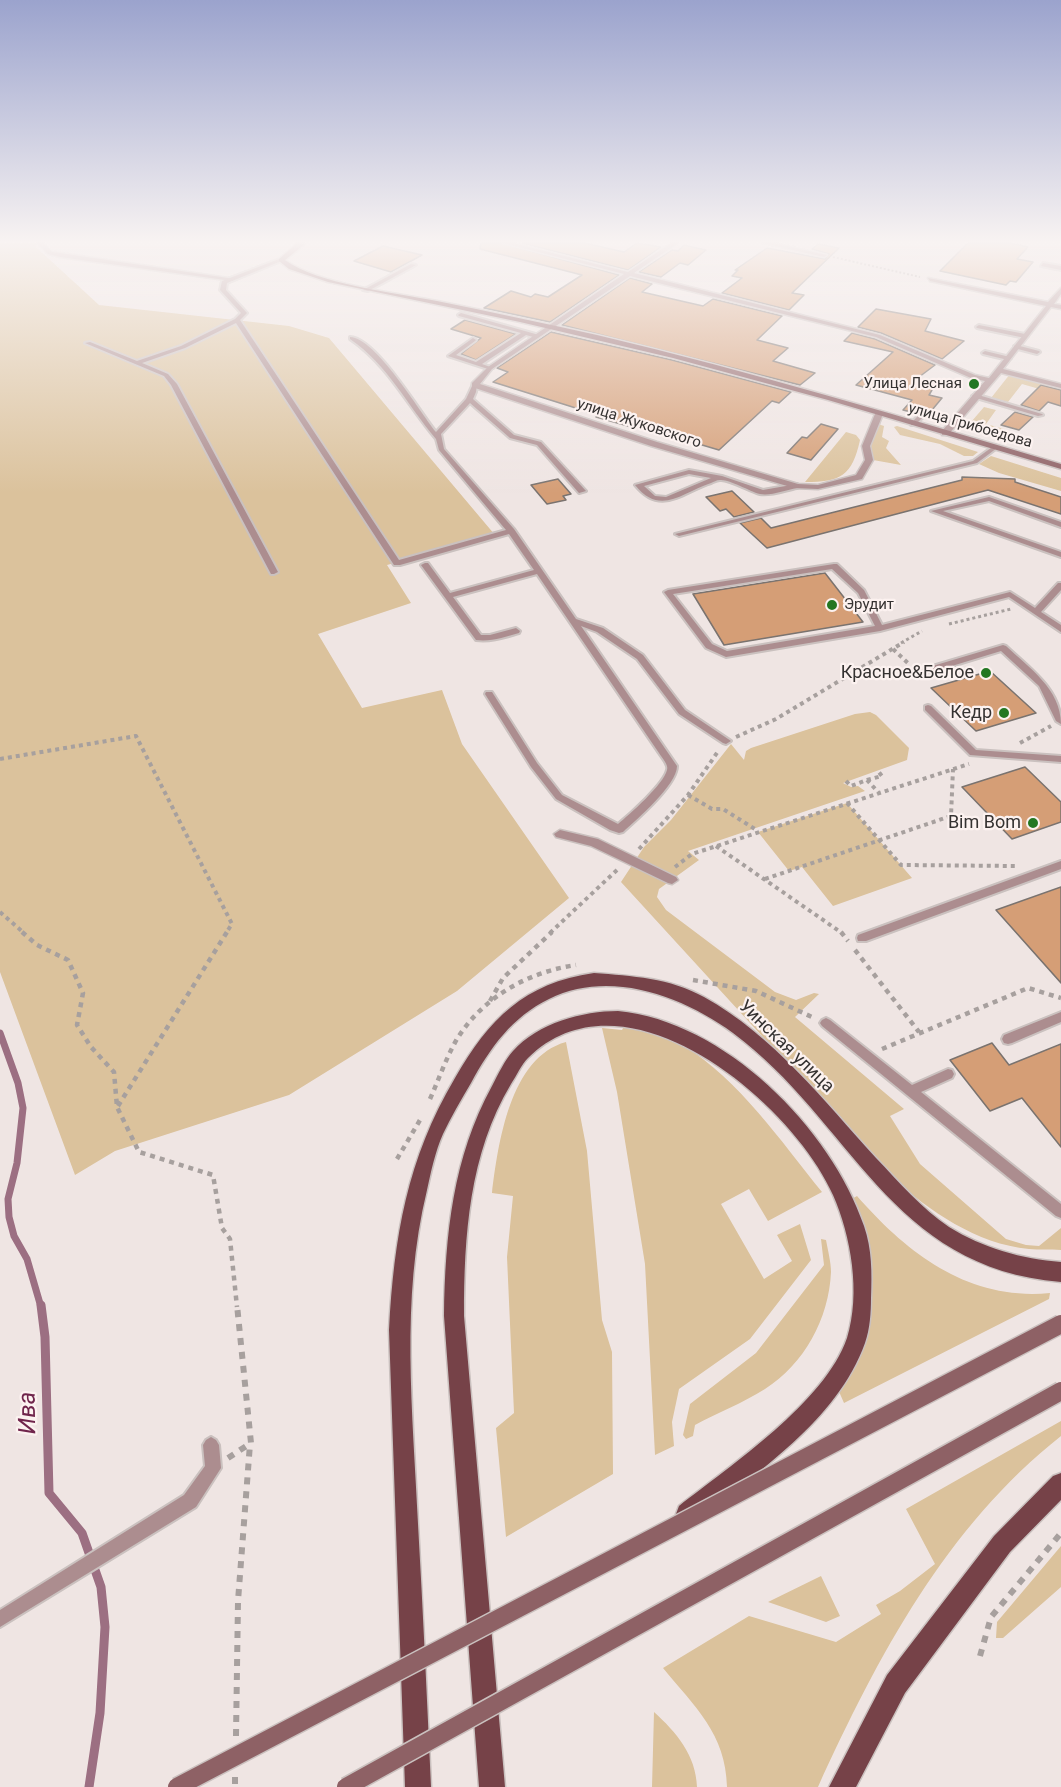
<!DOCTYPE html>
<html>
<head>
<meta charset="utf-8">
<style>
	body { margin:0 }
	canvas { display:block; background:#efe5e3 }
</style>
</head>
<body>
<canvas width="1061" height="1787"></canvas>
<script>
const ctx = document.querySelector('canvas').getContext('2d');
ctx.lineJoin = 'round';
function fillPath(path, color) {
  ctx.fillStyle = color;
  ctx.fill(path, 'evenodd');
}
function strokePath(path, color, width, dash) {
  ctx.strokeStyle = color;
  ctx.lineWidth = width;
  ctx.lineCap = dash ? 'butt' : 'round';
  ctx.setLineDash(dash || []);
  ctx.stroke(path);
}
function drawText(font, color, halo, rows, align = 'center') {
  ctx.font = font + ' Roboto,sans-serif';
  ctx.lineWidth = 4.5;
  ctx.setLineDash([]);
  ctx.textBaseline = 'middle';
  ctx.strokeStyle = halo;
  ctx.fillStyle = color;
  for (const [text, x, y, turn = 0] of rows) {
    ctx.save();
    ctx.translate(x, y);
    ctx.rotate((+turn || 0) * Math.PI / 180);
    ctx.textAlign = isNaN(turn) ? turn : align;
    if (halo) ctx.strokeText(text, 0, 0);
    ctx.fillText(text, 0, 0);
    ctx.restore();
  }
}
const green = new Path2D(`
	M0,243H36V247L99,305L289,326L329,338L495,535L387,565L411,603L318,634L362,708L442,690L462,744L569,898L457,991L289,1095L115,1151L75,1175L0,972Z
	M1010,374L1049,386L1043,390L1022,384L1008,402L991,398Z
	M984,407L996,410L986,424L1004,429L1016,443L965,429Z
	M878,424L884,426L882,437L889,441L886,448L901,465L873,460C866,447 872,438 878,424Z
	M897,426L978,452L973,456H964L940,444L900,435L894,427Z
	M846,432L856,435L860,440C852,476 841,482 805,482Z
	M991,456L1061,478V491L999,473L979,464Z
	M870,712L876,715L909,748L907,760L843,783L851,787L858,786L865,791L688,851L699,860L659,889L657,897L666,910L775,992L796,1000L814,993L819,994L795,1017L904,1109L890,1116L920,1164L1006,1239L1026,1245L1039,1246L1061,1228V1250C1050,1249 1039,1250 1029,1249C976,1244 930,1211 891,1177L621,882L644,847L671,820L731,744L744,760L746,751L751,748L855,714Z
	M847,803L912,878L833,906L802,867L789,871L758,832Z
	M632,1024C649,1030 668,1036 683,1045C740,1081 780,1140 822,1192L768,1221L749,1189L721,1204L764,1279L792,1261L777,1235L800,1224L811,1260L750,1339L679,1389L672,1422L674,1446L655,1455L645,1264L617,1092L602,1028L622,1030L625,1025Z
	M566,1042L587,1151L602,1320L612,1352L613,1474L506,1537L496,1428L514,1413L507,1257L513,1196L492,1193C498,1144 510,1057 566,1042Z
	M857,1196C907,1253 968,1301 1050,1293L1049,1299L844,1403L837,1387L861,1340L850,1200Z
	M821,1239L826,1240C828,1251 831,1262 831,1272C829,1319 804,1364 765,1389C743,1403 717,1413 695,1425L693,1436L686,1439L683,1435L690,1404L756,1353L824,1265Z
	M1061,1421V1436C946,1527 878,1656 818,1787H727C726,1734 695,1707 663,1668L749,1616L836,1642L881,1614L876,1605L900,1591L935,1564L906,1509Z
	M1061,1546V1587L1003,1638H996L997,1622Z
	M821,1576L840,1616L826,1622L768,1602Z
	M654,1712C676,1732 696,1755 697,1787H652Z`);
const streamFar1 = new Path2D(`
	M0,1033L18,1083L23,1108L17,1163L8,1199L9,1217L14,1236L27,1259L41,1307`);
const stream = new Path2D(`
	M41,1305L45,1337L49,1493L82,1533L101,1587L105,1627L100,1713L89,1787`);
const building = new Path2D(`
	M481,243H501L619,275L550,322L484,308L511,291L531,297L535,294L548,297L582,275L480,249Z
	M522,243H585L624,252L637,243L661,247L628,270Z
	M968,243H1011L1028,247L1017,259L1033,262L1016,282L1010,281L1006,285L940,271Z
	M818,244L839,248L792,293L804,295L789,310L722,293L742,278L732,276L738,270H735L767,248L825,259L829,254L812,249Z
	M684,245L706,250L688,265L680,263L661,277L639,272L672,250L678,251Z
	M383,246L422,255L391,272L354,261Z
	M630,278L652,284L642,292L703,306L713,299L782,316L757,340L788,348L773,361L815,373L800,385L562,325Z
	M876,309L931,319L925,331L964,341L942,359L881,333L858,327Z
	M465,320L516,334L476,360L461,354L481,338L451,329Z
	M551,332L672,360L791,392L779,403L772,401L719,450L631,424L628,426L596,417L598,415L493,382L508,372L497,368Z
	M852,333L875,339L935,365L915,380L935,385L929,395L942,398L927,416L903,410L912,400L856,385L893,352L844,341Z
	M1041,385L1061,390V406L1048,402L1039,411L1021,405Z
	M1015,412L1033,417L1019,430L1001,425Z
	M821,424L838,429L811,460L787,453L802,437L807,438Z
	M962,477L1015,479V482L1061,497V514L988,490L767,548L740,523L761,518L771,528L962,480Z
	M558,479L571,494L563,496L566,500L547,504L531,485Z
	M732,491L754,512L734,517L726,509L720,511L706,497Z
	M825,573L863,622L724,645L693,594Z
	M990,671L1036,713L976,731L931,688Z
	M1025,767L1061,802V822L1012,839L962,787Z
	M1061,887V983L996,910Z
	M992,1043L1009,1065L1061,1044V1147L1022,1098L990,1111L950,1060Z`);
const pathFar4 = new Path2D(`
	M833,257L920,277`);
const pathFar3 = new Path2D(`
	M949,624L1011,609
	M901,643L922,631`);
const pathFar2 = new Path2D(`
	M893,649L910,665
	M736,737L776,719L904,642
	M1020,743L1051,726
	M0,759L136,736L232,924L226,933
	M867,780L882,776L878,771
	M846,781L851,786L867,780L879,793
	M688,795L712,809H723L758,831
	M847,803L901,865L1016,866
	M716,846L842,933
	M639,849L688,795L719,750
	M675,867L692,854L969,764
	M765,879L951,816L953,769
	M0,912L24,933
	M550,933L618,869`);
const pathFar1 = new Path2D(`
	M22,932L37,945L68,960L83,993L77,1025L91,1047L114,1072L117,1107L139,1152L213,1175L222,1228L230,1239L237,1307
	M841,932L848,941
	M855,950L919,1032
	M693,980L756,991L814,1018
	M490,1001L503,978L552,932
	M882,1049L1028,988L1061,998
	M430,1099C439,1079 446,1058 457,1039C483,997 528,972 576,965
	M118,1106L227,932
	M397,1159L420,1120`);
const path = new Path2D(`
	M228,1458L251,1443L237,1305
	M980,1656L991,1617L1061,1533
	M236,1736L238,1601L250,1444
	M235,1777V1787`);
const lane = new Path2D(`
	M279,259L284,260L227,283L226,290L247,313L240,320L399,560L506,530L439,450L436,439C407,405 388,365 350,339V337C376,338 419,411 436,432L466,399L473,384H477L476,392L473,399L514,435L541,442L586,491L579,493L537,445L510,438L470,403L441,434L444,449L514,529L576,619L603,628L643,655L685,710L731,741L726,744L723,743L679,714L637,659L597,632L581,626L677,766C677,785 637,819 623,832L619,833L610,830L556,799L531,767L485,694L486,692H492L537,763L562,795L618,824C629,815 664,784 667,770C669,765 662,758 659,753L537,574L453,597L481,635H490L516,628L520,631L519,633C505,637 491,642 476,640L421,565L425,563H428L450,593L534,570L509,534L400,565H394L236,323L185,348L142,363L168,374L177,384L278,572L274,574H271L171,385L164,376L85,343L90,342L137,361L181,346L235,319L241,313L220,290L222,281Z
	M1043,263L1061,266V270L1041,266Z
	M411,264L416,265L368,291L363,290Z
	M461,313L539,335L540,336L537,338L526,335L482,364L493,368L488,369L448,356L473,338L476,340L475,341L456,355L476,362L521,333L459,316L458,315Z
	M979,325L1025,334L1028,336L1025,338L977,328L976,327Z
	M1016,345L1039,351L1040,352L1037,354L1014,348V346Z
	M985,351L1010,357L1011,358L1008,360L983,354L982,353Z
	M975,394L1042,414L1043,415L1038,416L973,397L972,396Z
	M919,415L924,416L915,425H911V423Z
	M995,445L997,446V448L977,463L679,536L675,534L973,461Z
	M689,470L722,476L763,490L797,484L801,486L797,488C786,490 771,496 760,494C749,491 729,479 720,480C716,480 714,482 711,483C682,492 661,517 635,485ZM689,474L711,478L666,497L655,496L644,486Z
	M989,497L1061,522V527L989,501L943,511L1061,552V557L931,511Z
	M834,564H837L864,590L882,625L1010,592L1035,608L1058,583H1061V590L1041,612L1061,625V632L1009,597L880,631L726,657L706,648L664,592L668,590ZM832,569L858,593L875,626L727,651L712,644L673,594Z
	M1003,645L1006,646C1029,668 1061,689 1061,724L1056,721L1039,686L1001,651L919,676L915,673L916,671Z
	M928,705L931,706L976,750L1061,756V762L970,755L925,710V706Z
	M1061,861V869L866,941H858L857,938L858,935Z
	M1061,1012V1022L1012,1043L1008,1044L1004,1043L1002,1039L1004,1035Z
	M826,1018L830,1020L912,1085L948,1069L952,1070L954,1074L952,1078L921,1092L1061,1204V1218L1056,1216L822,1026L820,1023L822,1020Z
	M211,1437L216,1440L219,1445L221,1468L196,1507L0,1627V1610L184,1495L205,1466L203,1445L206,1440Z`);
const street = new Path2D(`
	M37,243H43L52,252L60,253L235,279L232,281L60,257L48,254Z
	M503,243H513L628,272L671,243H678L634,273L880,335L975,375L989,378L1046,306L930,281L928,278L1048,302L1061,288V294L1054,304L1061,305V309L1051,307L1003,369L1061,384V388L1001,373L948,435H942V431L985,381L971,378L876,337L630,276L492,369L480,384L657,442L798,484L818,485L856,475L865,460L862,446L875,414L882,412L883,414L870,446L873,460L862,479L818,489L794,488L651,446L472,387V383L488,367L624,274Z
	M762,243H774L827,255L824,257Z
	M560,830L598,839L676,877L678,880L672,884L668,883L591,846L556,837L554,834Z`);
const secondary = new Path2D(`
	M297,243L305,244L285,260C317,284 396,293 437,301C491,312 544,323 597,335C753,372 907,418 1061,464V469L828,400L673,358L520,322L328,282L289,269L279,261V259Z`);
const primary = new Path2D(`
	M594,973C632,976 670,978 704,997C774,1036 823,1100 876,1158C899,1182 922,1209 949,1227C983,1248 1022,1259 1061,1262V1282C889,1268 852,1121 733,1033C682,996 610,969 549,999C512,1017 490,1048 471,1083C461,1100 451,1117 443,1134C435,1152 431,1172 427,1190C400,1300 413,1413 418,1524C423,1612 427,1699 431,1787H405L389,1330C394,1237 407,1159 455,1078C489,1019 524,983 594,973Z
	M618,1011C724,1021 831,1128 864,1226C872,1249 872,1273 871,1298C871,1312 870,1329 865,1343C837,1421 757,1472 695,1522L687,1525L679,1522L676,1514L679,1506C731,1465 825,1402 847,1338C861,1293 851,1236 833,1195C792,1102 625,962 528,1058C521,1065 517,1075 511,1084C469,1154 464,1236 464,1316L505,1787H479L444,1316C445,1235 453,1157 492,1086C498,1074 505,1060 513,1051C538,1023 583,1011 618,1011Z
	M1061,1473V1500L1010,1552L905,1693L856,1787H829L887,1675L994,1536L1053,1476Z`);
const secondaryBridge = new Path2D(`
	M177,1787L1061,1324
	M346,1787L1061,1391`);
const markers = [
	[974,384,6,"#237722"],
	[832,605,6,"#237722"],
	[986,673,6,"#237722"],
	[1004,713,6,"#237722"],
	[1033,823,6,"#237722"]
];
const farPoinames = [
	["Улица Лесная",962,384],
	["Эрудит",844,605,"left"]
];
const farStreetnames = [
	["улица Жуковского",639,424,18],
	["улица Грибоедова",970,426,16]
];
const poiNames = [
	["Красное&Белое",974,673],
	["Кедр",992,713],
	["Bim Bom",1021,823]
];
const streetNames = [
	["Уинская улица",786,1047,44]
];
const nearWaternames = [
	["Ива",29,1413,-91]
];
fillPath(green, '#dbc29c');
strokePath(streamFar1, '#9c6f82', 7);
strokePath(stream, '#9c6f82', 9);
fillPath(building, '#d59e76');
strokePath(building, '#7a736f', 1.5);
strokePath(lane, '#cac1bf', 4);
strokePath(street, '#cac1bf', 3);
strokePath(secondary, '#cac1bf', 3);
strokePath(primary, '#cac1bf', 3);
strokePath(pathFar4, '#a7a09e', 2, [2, 2]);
strokePath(pathFar3, '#a7a09e', 3, [3, 3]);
strokePath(pathFar2, '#a7a09e', 4, [4, 4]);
strokePath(pathFar1, '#a7a09e', 4.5, [5, 5]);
strokePath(path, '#a7a09e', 6, [7, 7]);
fillPath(lane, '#ac8d8f');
fillPath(street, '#ac8d8f');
fillPath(secondary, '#8e6165');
fillPath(primary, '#764248');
strokePath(secondaryBridge, '#cac1bf', 21, []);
strokePath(secondaryBridge, '#8e6165', 18);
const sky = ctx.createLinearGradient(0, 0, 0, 493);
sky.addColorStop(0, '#9ba3cd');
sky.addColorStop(0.49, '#f8f3f2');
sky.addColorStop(1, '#f8f3f200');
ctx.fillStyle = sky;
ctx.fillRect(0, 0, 1061, 493);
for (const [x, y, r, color] of markers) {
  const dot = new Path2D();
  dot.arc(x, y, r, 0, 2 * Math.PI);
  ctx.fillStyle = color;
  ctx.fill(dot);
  strokePath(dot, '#fcf2f0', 2);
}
drawText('15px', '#353231', '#fcf2f0', farPoinames, 'right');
drawText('15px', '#353231', '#fcf2f0', farStreetnames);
drawText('18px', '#353231', '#fcf2f0', poiNames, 'right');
drawText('18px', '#353231', '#fcf2f0', streetNames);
drawText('italic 24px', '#70254c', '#fcf2f0', nearWaternames);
</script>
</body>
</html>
